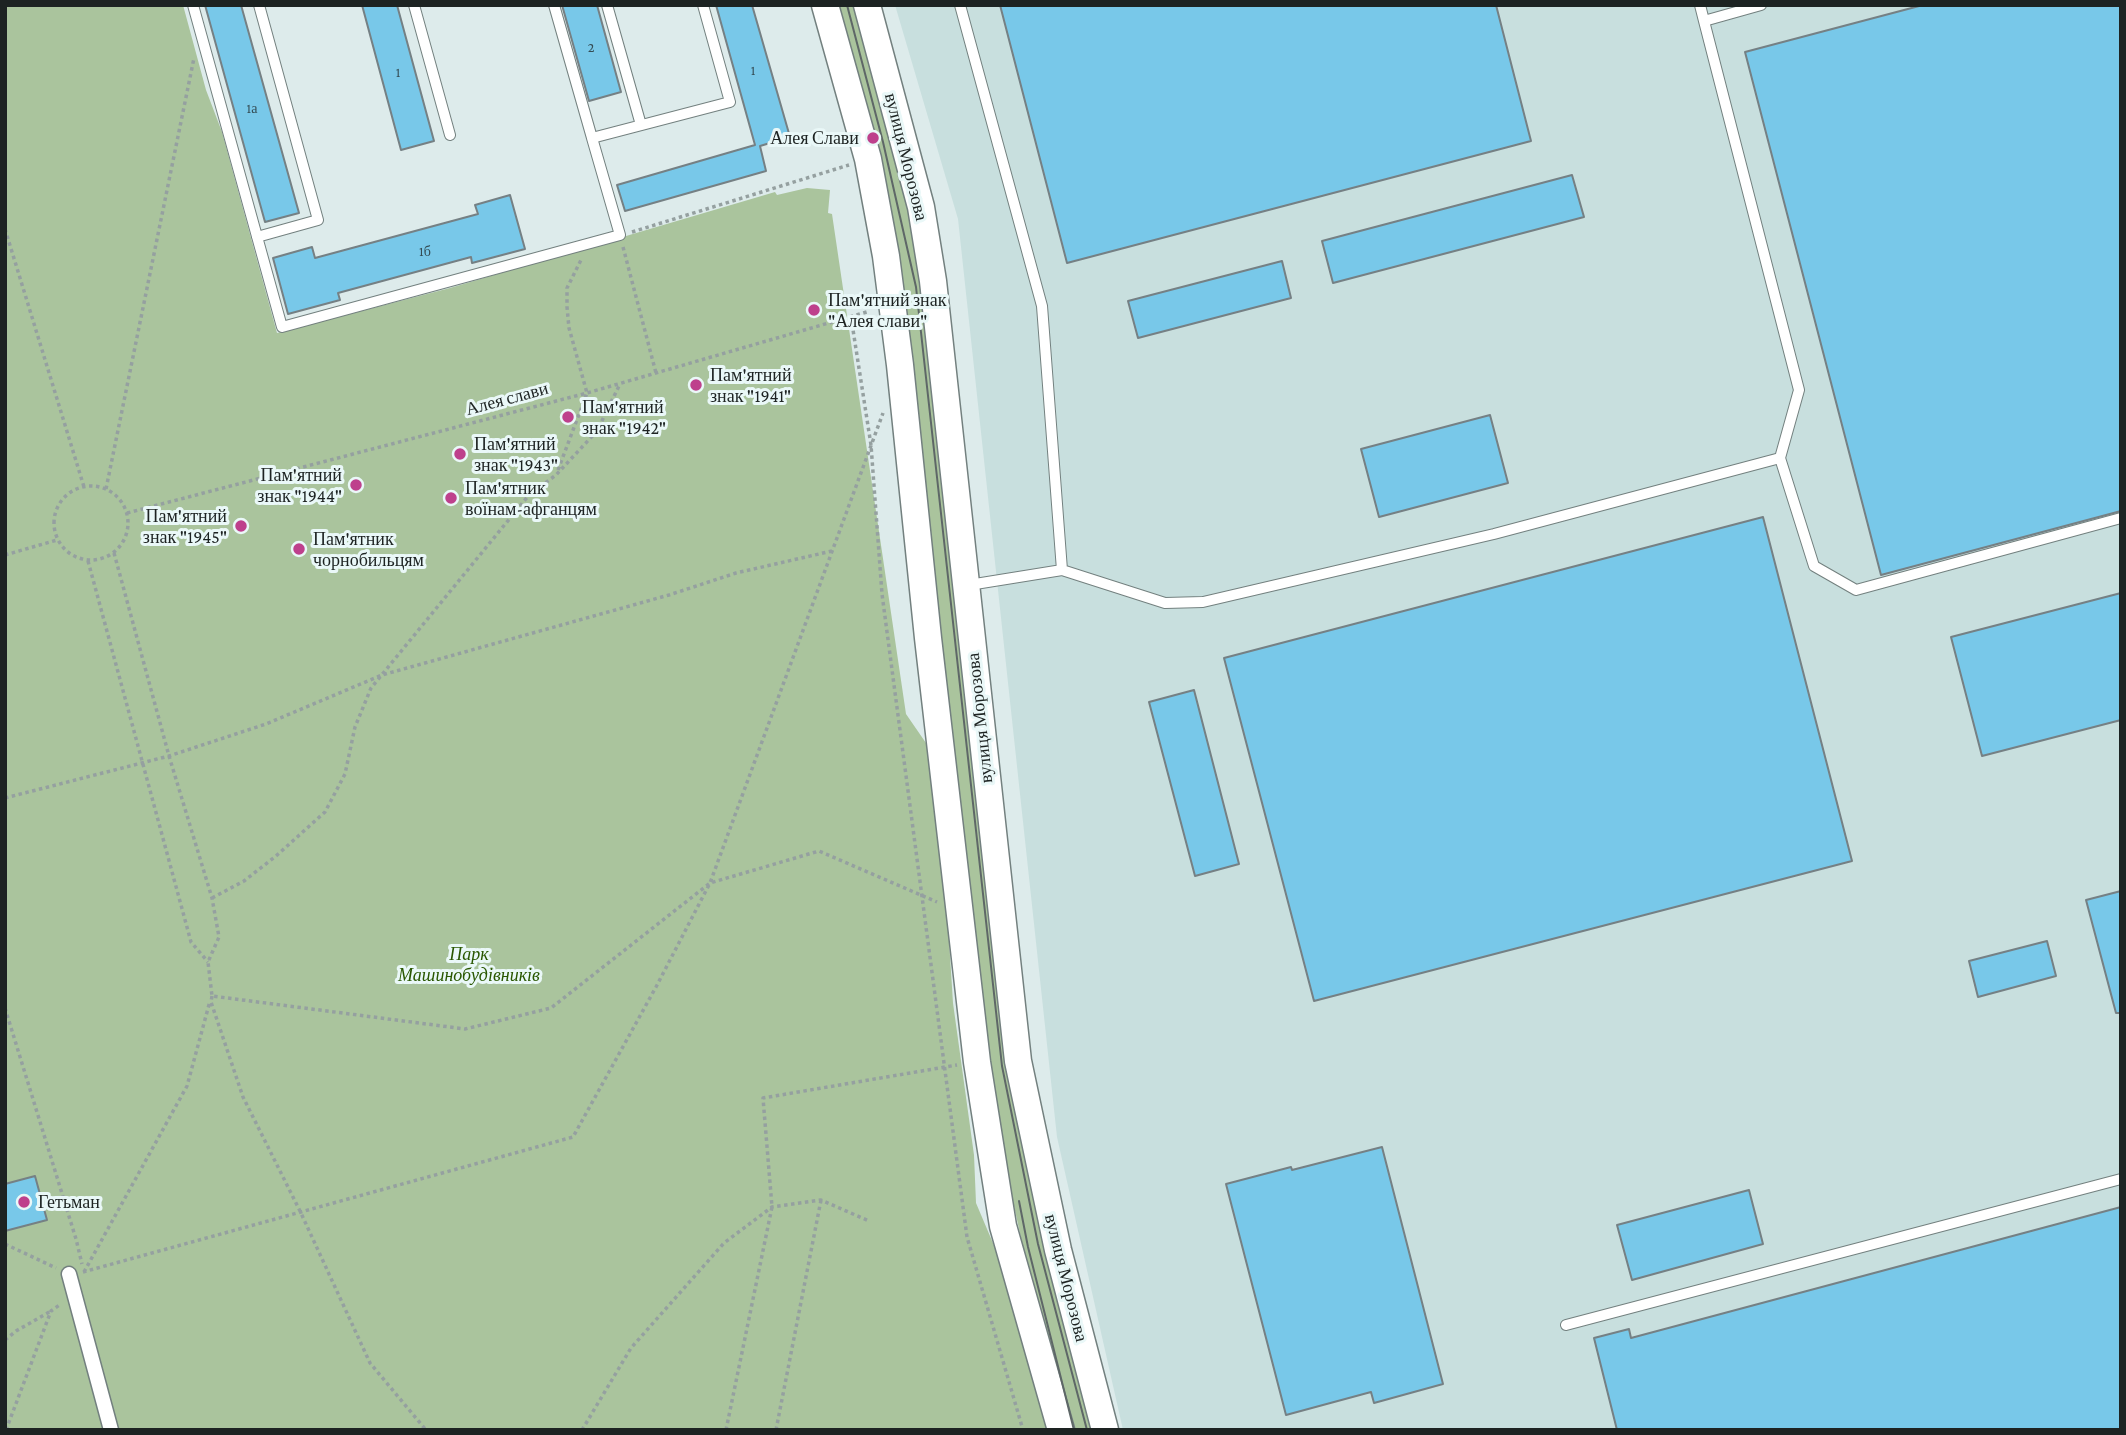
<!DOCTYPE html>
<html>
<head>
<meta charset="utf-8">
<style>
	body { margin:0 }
	#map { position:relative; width:2126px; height:1435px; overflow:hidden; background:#ddebeb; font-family:"Crimson Pro",serif }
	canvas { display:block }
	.frame { position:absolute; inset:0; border:7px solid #1d2322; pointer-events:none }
</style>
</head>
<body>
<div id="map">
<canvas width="2126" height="1435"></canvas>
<div class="frame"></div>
</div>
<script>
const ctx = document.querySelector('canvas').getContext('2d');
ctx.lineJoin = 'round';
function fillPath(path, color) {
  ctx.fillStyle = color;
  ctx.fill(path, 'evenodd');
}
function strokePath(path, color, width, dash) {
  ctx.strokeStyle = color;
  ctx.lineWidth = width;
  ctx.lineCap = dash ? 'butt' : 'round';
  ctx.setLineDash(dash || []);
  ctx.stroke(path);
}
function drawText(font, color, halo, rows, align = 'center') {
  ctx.font = font + ' "Crimson Pro",serif';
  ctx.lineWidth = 6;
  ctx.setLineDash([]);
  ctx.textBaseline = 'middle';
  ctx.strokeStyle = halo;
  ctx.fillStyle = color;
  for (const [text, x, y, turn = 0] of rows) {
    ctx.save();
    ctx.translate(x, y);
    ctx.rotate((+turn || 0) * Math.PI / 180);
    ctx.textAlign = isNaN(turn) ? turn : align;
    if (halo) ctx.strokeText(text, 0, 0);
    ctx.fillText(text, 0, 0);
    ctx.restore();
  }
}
const built = new Path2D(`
	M895,5H2121V1430H1123L1057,1137L958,219Z`);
const green = new Path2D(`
	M5,5H183L206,90L222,132L277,333L450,288L775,192L777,195L807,188L830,190L828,213L832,214L906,714L926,743L942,829L953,1003L974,1155L976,1203L998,1255L1050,1430H5Z
	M832,5H858L914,211L1009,1052L1096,1430H1069L1034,1297L1014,1206L986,1055L922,502Z`);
const building = new Path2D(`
	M205,5H241L299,213L265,222Z
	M362,5H397L434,141L401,150Z
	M562,5H597L621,92L589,101Z
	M716,5H752L790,137L760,146L766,171L625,211L617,185L755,145Z
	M1000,5H1496L1531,141L1067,263Z
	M1923,5H2121V511L1881,575L1745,52Z
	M1572,175L1584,217L1333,283L1322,241Z
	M510,195L525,249L472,263L471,257L338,293L340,300L288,314L273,258L312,247L315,258L478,214L475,205Z
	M1282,261L1291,298L1138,338L1128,301Z
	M1490,415L1508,483L1379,517L1361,449Z
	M1763,517L1852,861L1314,1001L1224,658Z
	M2121,593V720L1982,756L1951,637Z
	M1194,690L1239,864L1195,876L1149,702Z
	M2121,891V1013H2116L2086,900Z
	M2047,941L2056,976L1978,997L1969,961Z
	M1382,1147L1443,1384L1374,1403L1371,1392L1286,1415L1226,1184L1291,1167L1292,1170Z
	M35,1176L47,1220L5,1231V1184Z
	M1749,1190L1763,1244L1632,1280L1617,1225Z
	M2121,1207V1430H1617L1594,1338L1629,1329L1631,1338Z`);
const path = new Path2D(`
	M5,229L84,487
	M632,232L849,165
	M623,247L656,373
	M851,317L871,445L882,594L967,1237L1023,1430
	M558,470L587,393L569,328L567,307V288L582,258
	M54 523a37 37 0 1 1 74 0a37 37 0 1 1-74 0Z
	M106,489L194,58
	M127,513L587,393L870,311
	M114,553L169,756L212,898L219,937L208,962L212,996L465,1029L551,1008L710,883L819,851L937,902
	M5,555L57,540
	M88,561L191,942L208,962
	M5,798L169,756L266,724L382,675L669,595L736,573L832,551
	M212,898L244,881L276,856L325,812L345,774L355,727L371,688L529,495L556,475L597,431L620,384
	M212,996L211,1002L243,1097L300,1211L370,1363L426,1430
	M5,1008L76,1239L82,1264
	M5,1244L56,1268
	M83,1272L573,1137L656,987L710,883L883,413
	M84,1272L187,1086L210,1001
	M5,1340L16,1331L51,1311
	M6,1430L51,1311L61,1304
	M582,1430L631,1348L724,1243L772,1207L821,1200L869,1221
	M726,1430L772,1207L763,1098L957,1065
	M776,1430L821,1200`);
const service = new Path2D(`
	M193,5L282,327L620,235L592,138L730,102L703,5
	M414,5L450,135
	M554,5L592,138
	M607,5L641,125
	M960,5L1042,306L1062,570L1165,603L1203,602L1494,534L1780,458L1799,390L1704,21
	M1700,5L1704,21L1761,5
	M257,237L318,220L259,5
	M1780,458L1814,566L1856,590L2121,518
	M969,585L1062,570
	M1566,1325L2121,1179`);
const pedestrian = new Path2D(`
	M69,1274L111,1430`);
const secondary = new Path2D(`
	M825,5L868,159L886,256L900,365L928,638L977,1062L1003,1226L1061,1430
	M867,5L921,207L933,281L1018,1061L1058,1250L1105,1430`);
const tram = new Path2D(`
	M847,5L883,142L916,287L1002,1066L1038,1244L1087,1430
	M1019,1201L1028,1247L1074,1430`);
const markers = [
	[873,138,7,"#be408c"],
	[814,310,7,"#be408c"],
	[696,385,7,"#be408c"],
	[568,417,7,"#be408c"],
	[460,454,7,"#be408c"],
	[356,485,7,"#be408c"],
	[451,498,7,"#be408c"],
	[241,526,7,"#be408c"],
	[299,549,7,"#be408c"],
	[24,1202,7,"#be408c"]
];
const numberNames = [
	["2",591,48],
	["1",753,71],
	["1",398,73],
	["1а",252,109],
	["1б",425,252]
];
const poiNames = [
	["Алея Слави",859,138,"right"],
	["Пам'ятний знак",828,300],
	["\"Алея слави\"",828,321],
	["Пам'ятний",710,375],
	["знак \"1941\"",710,396],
	["Пам'ятний",582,407],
	["знак \"1942\"",582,428],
	["Пам'ятний",474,444],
	["знак \"1943\"",474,465],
	["Пам'ятний",342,475,"right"],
	["знак \"1944\"",342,496,"right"],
	["Пам'ятник",465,488],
	["воїнам-афганцям",465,509],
	["Пам'ятний",227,516,"right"],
	["знак \"1945\"",227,537,"right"],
	["Пам'ятник",313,539],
	["чорнобильцям",313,560],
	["Гетьман",38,1202]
];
const streetNames = [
	["вулиця Морозова",906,157,76],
	["Алея слави",507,399,-15],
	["вулиця Морозова",980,718,-96],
	["вулиця Морозова",1066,1278,76]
];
const parkNames = [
	["Парк",469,954],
	["Машинобудівників",469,975]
];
fillPath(built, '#c8dfde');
fillPath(green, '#aac49d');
fillPath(building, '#78c8e9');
strokePath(building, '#758084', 2);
strokePath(service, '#73807f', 12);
strokePath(pedestrian, '#73807f', 17);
strokePath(secondary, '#73807f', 29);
strokePath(path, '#95a0a0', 3.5, [3.5, 3.5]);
strokePath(service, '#fff', 10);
strokePath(pedestrian, '#fff', 14);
strokePath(secondary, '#fff', 26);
strokePath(tram, '#5e6767', 2);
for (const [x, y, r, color] of markers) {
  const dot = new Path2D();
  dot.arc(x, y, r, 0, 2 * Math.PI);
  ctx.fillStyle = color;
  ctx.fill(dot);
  strokePath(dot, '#eaf8f8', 2.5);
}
drawText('14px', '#344c54', null, numberNames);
drawText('18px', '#1d2322', '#eaf8f8', poiNames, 'left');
drawText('18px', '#1d2322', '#eaf8f8', streetNames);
drawText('italic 18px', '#295700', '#eaf8f8', parkNames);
</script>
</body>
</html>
